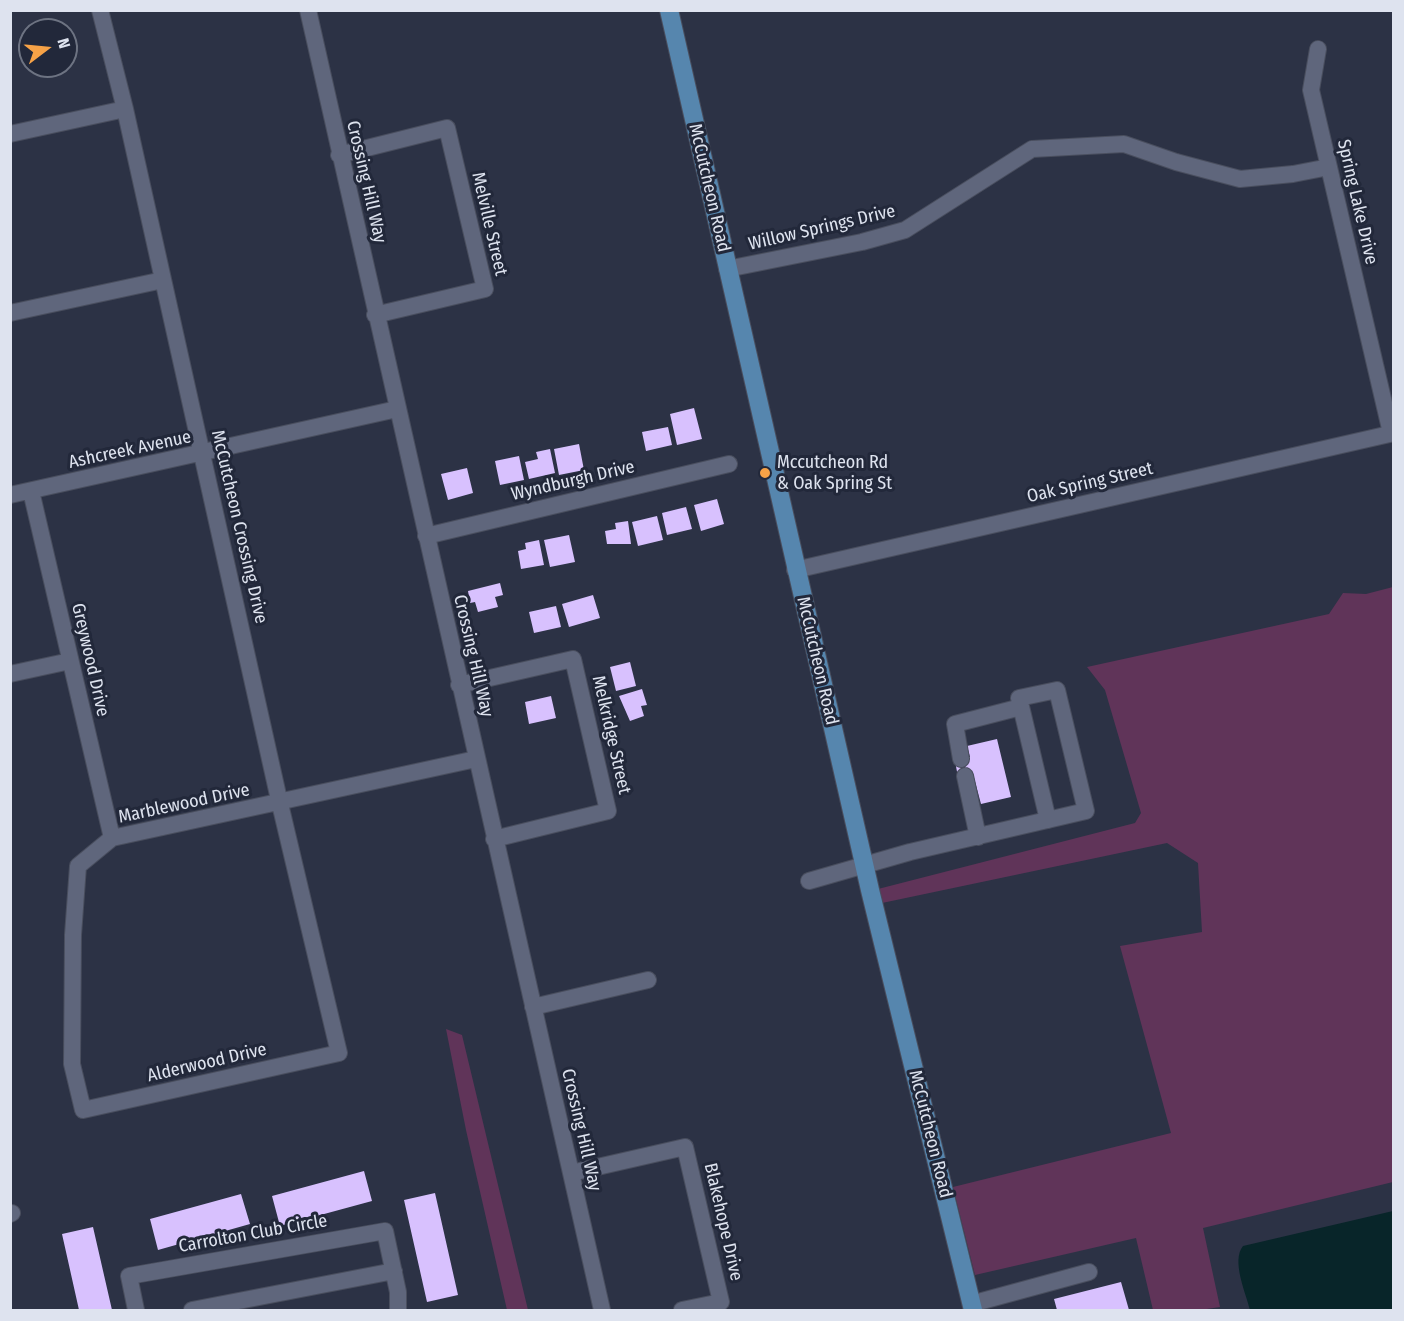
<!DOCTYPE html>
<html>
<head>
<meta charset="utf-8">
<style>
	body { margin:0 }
	#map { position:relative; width:1404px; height:1321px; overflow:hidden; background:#2c3245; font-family:"Fira Sans Condensed",sans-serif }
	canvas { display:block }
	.frame { position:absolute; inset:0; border:12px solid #dee3ef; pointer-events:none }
	.north { position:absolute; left:18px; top:18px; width:60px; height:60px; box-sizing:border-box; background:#22283a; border:2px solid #6d7382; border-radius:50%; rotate:74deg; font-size:16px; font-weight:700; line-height:24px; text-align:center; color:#dee3ef }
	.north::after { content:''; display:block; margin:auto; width:21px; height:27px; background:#f6a247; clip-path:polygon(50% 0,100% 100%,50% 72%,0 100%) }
</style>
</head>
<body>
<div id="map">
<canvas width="1404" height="1321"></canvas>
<div class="frame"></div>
<div class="north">N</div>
</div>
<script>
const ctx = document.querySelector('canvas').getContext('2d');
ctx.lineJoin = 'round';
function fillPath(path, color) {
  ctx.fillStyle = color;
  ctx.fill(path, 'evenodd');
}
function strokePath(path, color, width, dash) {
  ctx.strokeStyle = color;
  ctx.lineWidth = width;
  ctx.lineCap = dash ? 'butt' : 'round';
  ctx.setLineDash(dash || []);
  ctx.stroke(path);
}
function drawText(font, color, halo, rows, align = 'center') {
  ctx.font = font + ' "Fira Sans Condensed",sans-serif';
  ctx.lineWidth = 6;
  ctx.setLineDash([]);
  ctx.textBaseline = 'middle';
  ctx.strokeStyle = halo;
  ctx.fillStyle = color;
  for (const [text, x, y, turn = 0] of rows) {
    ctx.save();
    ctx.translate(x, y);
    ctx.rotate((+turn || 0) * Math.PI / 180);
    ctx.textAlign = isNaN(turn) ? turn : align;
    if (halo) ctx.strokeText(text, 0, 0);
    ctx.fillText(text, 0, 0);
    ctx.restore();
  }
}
const green = new Path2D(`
	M1393,587V1182L1203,1228L1220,1307L1200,1310H1153L1136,1238L975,1275L953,1187L1171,1133L1120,946L1202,932L1198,863L1167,843L882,903L878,889L1135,823L1141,813L1105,690L1087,667L1329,614L1343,593L1366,594Z
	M446,1029L462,1035L528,1310H507L466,1130Z`);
const water = new Path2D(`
	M1393,1211V1310H1250C1246,1293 1231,1261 1243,1246Z`);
const building = new Path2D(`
	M694,408L702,439L677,445L670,414Z
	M668,427L672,445L646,451L642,432Z
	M579,444L584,470L559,475L554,449Z
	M550,449L555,473L529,479L525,462L538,459L536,452Z
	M519,456L524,480L500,485L495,461Z
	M467,468L473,493L448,500L441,474Z
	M717,499L724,524L701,531L694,505Z
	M686,507L692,529L667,535L662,513Z
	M657,516L663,540L638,546L632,522Z
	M628,521L631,544H607L605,531L616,529L615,523Z
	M569,535L575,562L550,567L544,540Z
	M539,540L544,565L521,569L518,551L526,549L525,543Z
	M500,583L503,595L495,597L498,607L478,612L475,602L470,603L468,591Z
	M593,595L600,618L569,627L562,604Z
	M556,606L561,627L534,633L529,612Z
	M630,662L636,686L616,691L610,667Z
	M642,689L647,705L641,706L644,716L630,721L619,696Z
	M551,696L556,718L529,724L525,702Z
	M997,739L1011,797L981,804L973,774L958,777L955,761L970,757L967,746Z
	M364,1171L372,1201L280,1226L272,1196Z
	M435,1193L458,1295L427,1302L404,1200Z
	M241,1194L250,1224L158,1250L150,1219Z
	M93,1227L112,1310H79L62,1234Z
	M1121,1282L1129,1310H1057L1054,1299Z`);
const minor = new Path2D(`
	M100,10L125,109L280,804L339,1053L83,1110L72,1064L73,935L78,866L112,838L476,759
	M308,10L602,1310
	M1318,49L1311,90L1391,433
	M10,134L125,109
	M339,155L447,128L485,289L375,315
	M727,269L862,242L905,230L1032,149L1124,144L1176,162L1240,179L1293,174L1329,167
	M10,313L163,280
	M31,491L112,838
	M10,495L397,409
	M426,536L729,464
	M795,570L1394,433
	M10,674L70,661
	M459,685L573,659L608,811L494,839
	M961,759L955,724L1021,707
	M965,776L978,837
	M809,881L910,852L1086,811L1057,690L1019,698L1048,820
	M533,1007L648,980
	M571,1173L685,1147L721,1302L682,1310
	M10,1214L12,1213
	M971,1304L1089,1272
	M136,1310L129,1276L385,1231L398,1292V1310
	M192,1310L394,1271`);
const major = new Path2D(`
	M669,10L870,890L973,1310`);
const markers = [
	[765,473,6,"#f6a247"]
];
const streetNames = [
	["Crossing Hill Way",366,182,77],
	["McCutcheon Road",709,188,77],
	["Spring Lake Drive",1357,202,77],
	["Melville Street",489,224,77],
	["Willow Springs Drive",822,228,-13],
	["Ashcreek Avenue",130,450,-12],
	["Wyndburgh Drive",573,481,-13],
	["Oak Spring Street",1090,483,-13],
	["McCutcheon Crossing Drive",239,527,77],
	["Crossing Hill Way",473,656,77],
	["Greywood Drive",90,660,77],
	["McCutcheon Road",817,661,77],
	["Melkridge Street",611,735,77],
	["Marblewood Drive",184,804,-12],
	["Alderwood Drive",207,1063,-13],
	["Crossing Hill Way",581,1130,77],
	["McCutcheon Road",930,1134,76],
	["Blakehope Drive",723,1222,77],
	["Carrolton Club Circle",253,1234,-10]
];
const poiNames = [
	["Mccutcheon Rd",777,463],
	["& Oak Spring St",777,484]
];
fillPath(green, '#603459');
fillPath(water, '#082529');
fillPath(building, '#d8c1fe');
strokePath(minor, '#494e5e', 18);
strokePath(major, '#494e5e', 20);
strokePath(minor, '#5f667c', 16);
strokePath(major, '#5686ae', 18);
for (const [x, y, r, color] of markers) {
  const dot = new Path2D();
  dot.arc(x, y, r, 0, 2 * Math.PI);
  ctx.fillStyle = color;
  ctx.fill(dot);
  strokePath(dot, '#22283a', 2);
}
drawText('18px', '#dee3ef', '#22283a', streetNames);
drawText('18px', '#dee3ef', '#22283a', poiNames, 'left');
</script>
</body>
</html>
